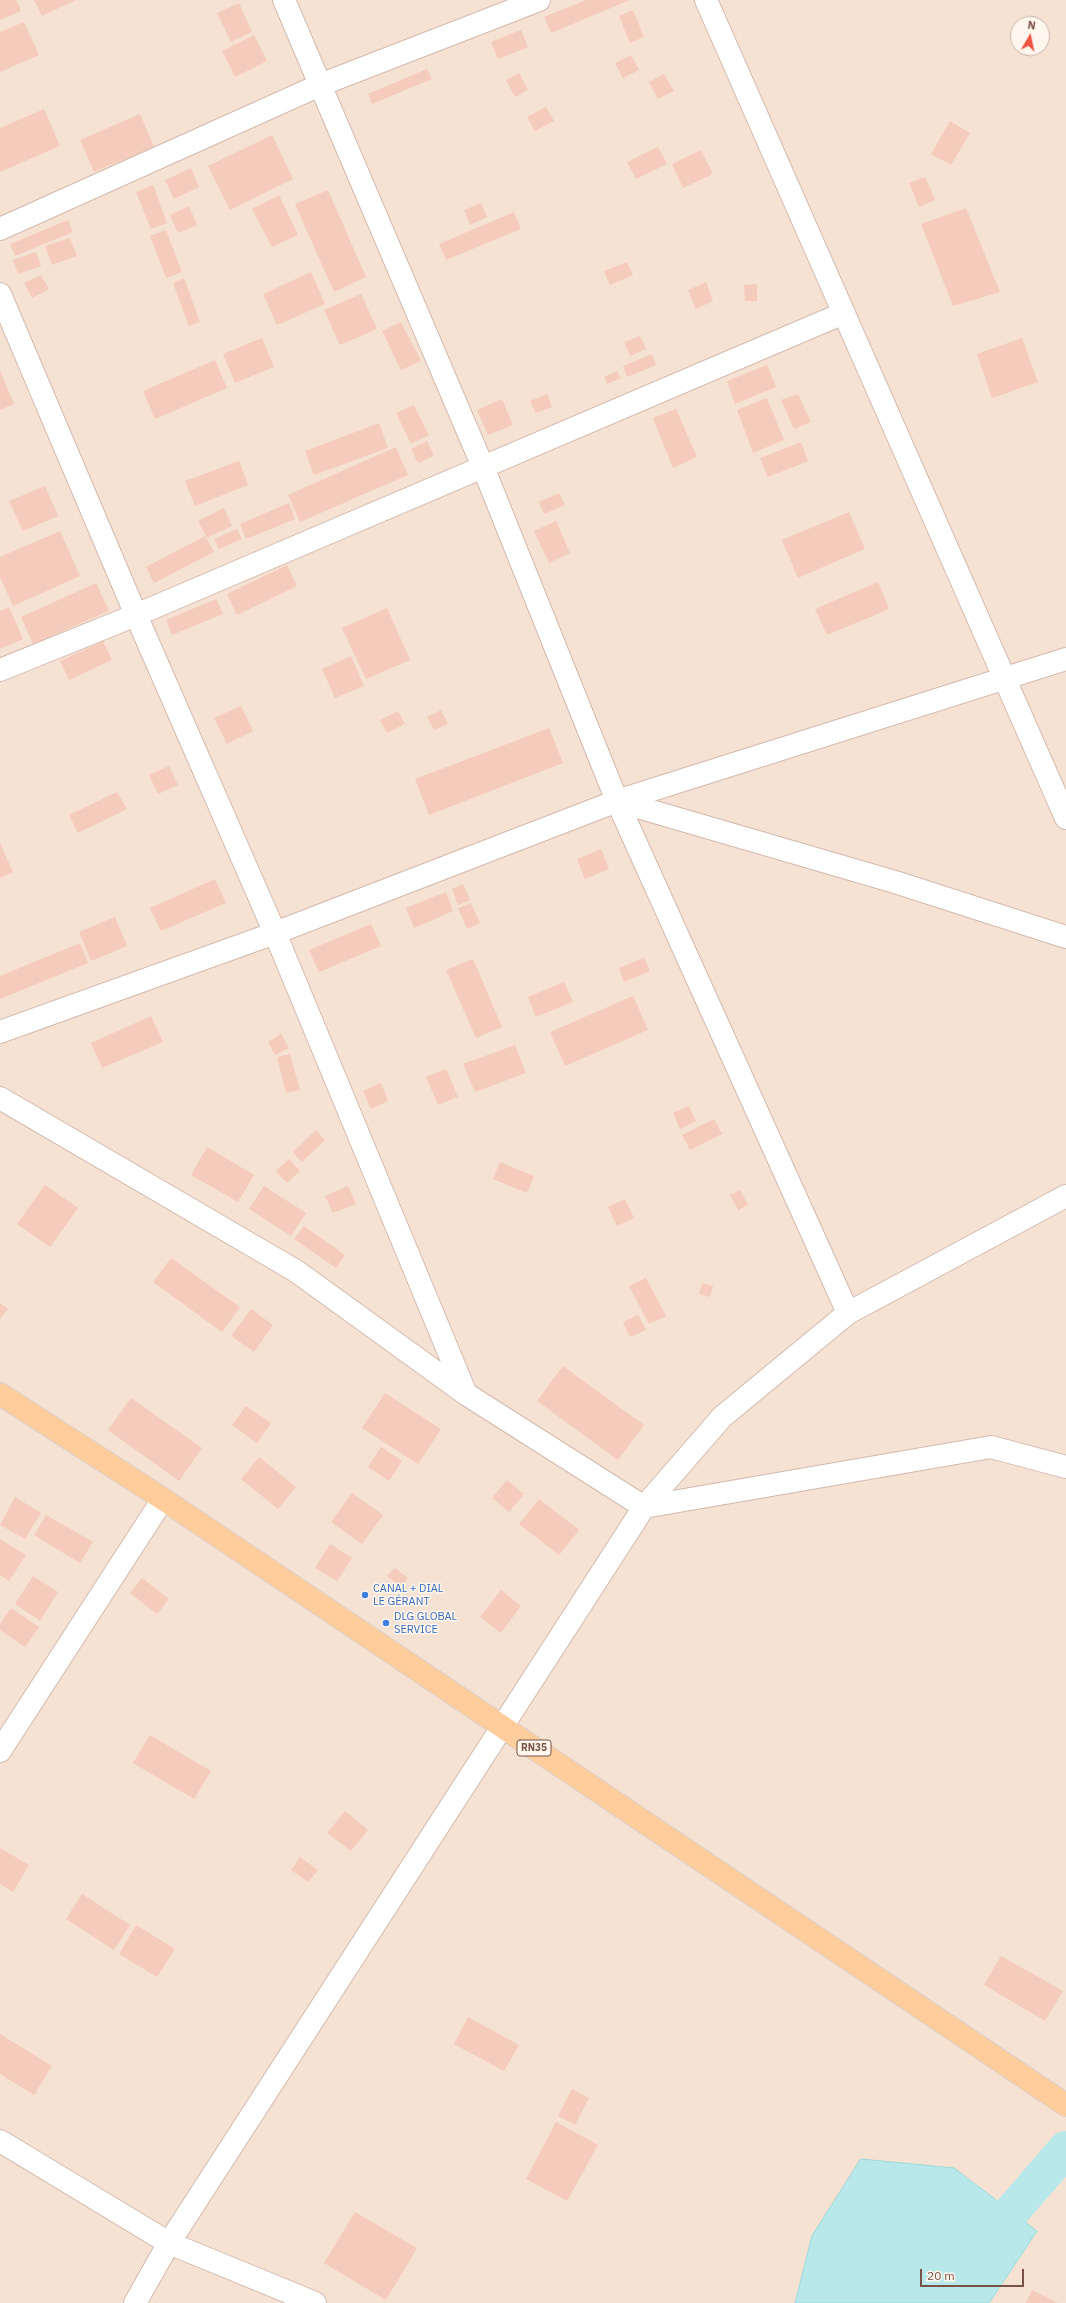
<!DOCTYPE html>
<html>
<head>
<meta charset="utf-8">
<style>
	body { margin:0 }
	#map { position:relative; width:1066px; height:2303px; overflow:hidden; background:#fef1e5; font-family:"IBM Plex Sans",sans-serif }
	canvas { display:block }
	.north { position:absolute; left:1010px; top:16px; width:40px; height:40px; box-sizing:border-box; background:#fff6ed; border:1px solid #c9b5ab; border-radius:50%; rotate:9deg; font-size:11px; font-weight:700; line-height:16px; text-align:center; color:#795348 }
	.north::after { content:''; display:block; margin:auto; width:14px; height:18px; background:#ef5342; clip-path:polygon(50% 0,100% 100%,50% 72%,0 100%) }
	.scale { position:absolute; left:920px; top:2269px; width:104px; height:18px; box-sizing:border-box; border:2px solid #795348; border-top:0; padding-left:5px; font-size:12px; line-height:14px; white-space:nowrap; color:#795348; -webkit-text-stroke:3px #fff6ed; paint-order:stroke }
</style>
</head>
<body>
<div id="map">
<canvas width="1066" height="2303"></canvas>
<div class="north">N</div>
<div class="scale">20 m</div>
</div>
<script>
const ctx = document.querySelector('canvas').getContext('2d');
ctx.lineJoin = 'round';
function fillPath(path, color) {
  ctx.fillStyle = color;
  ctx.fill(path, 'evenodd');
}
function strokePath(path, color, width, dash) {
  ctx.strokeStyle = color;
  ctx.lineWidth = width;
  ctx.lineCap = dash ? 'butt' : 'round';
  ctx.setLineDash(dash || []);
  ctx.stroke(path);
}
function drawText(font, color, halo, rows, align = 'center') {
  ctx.font = font + ' "IBM Plex Sans",sans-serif';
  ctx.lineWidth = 3;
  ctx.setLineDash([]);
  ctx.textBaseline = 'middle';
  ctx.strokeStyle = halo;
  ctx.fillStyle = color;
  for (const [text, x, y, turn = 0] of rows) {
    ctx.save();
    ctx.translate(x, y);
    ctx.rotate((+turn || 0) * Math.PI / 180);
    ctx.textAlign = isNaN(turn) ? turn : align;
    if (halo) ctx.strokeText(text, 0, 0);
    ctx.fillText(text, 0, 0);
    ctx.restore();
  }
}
const residential = new Path2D(`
	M0,0H1066V2303H0ZM1018,24H1042V48H1018Z`);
const water = new Path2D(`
	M861,2159L954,2168L1037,2231L989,2303H795L812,2236Z`);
const canal = new Path2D(`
	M1000,2225L1066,2149`);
const building = new Path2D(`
	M0,0H16L21,11L0,20Z
	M34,0H76L42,16Z
	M586,0H630L551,33L544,17Z
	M239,3L252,32L231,42L217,13Z
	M633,10L644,37L630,43L619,16Z
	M24,22L39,55L0,72V32Z
	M521,30L528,47L498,59L491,42Z
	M254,35L267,61L235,77L222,51Z
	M631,55L639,70L623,78L615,63Z
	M427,69L432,79L372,104L368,94Z
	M519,73L528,90L515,97L506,80Z
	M664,74L674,91L658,99L649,82Z
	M546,107L554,121L535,131L527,117Z
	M44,109L60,146L0,172V128Z
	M140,114L154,147L94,172L80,140Z
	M950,121L970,133L951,165L931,154Z
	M272,135L293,179L230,210L208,166Z
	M658,147L667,164L636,179L627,162Z
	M701,150L713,174L683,188L672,164Z
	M191,168L199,187L174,199L165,180Z
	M925,177L935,200L919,207L909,183Z
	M153,185L167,223L151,229L136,192Z
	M328,190L366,277L334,292L295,204Z
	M279,195L298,235L272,247L252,209Z
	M481,203L487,217L470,225L464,210Z
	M189,206L197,225L178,233L170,215Z
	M966,208L1000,292L953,306L921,224Z
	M514,212L521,229L446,260L439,244Z
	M68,220L73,232L15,256L10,244Z
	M166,230L182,272L166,278L150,236Z
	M70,238L77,256L52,265L45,246Z
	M36,252L41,266L18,274L13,260Z
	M627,262L633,275L610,285L604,271Z
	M311,272L325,304L277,325L263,294Z
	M41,275L49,289L32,298L24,283Z
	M184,278L200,322L189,326L173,283Z
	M706,282L713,301L696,309L688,290Z
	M757,284V301H745L744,285Z
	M361,294L377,329L340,345L324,310Z
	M401,322L421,361L401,370L382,331Z
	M640,336L646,349L630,356L624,342Z
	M262,338L274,367L235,383L223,354Z
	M1022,338L1038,382L992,398L977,354Z
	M652,354L656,365L627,377L623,366Z
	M215,360L227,388L155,419L143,391Z
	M767,365L776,387L735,404L727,381Z
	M0,371L14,404L0,410Z
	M617,371L621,378L607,384L604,377Z
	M547,394L552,407L536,413L530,401Z
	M798,394L811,422L794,429L781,400Z
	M767,398L784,440L753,453L737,410Z
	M502,399L513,425L488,435L477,410Z
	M414,405L429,435L411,444L396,413Z
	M676,409L697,457L673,468L653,418Z
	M379,423L388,448L314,475L305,451Z
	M427,441L434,456L418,463L411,449Z
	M801,442L808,461L768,477L760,458Z
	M396,447L408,475L300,522L288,495Z
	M239,461L248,485L195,506L185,481Z
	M45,486L58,516L23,531L9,501Z
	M559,493L565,505L544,514L539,502Z
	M289,503L295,519L246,539L240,524Z
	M224,508L232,526L207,538L198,521Z
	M849,512L865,549L798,578L782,540Z
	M556,521L570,553L549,563L534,531Z
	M237,529L242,539L219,549L214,539Z
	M60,531L80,576L13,606L0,577V557Z
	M205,536L214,552L154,583L146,567Z
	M287,565L297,586L237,615L227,594Z
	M878,582L889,609L827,635L815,609Z
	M96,583L109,611L33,644L21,617Z
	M216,599L223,614L172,635L166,620Z
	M9,607L23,639L0,649V611Z
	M387,608L410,660L366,679L342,628Z
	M103,641L112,660L69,680L60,661Z
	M351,656L364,686L335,698L322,669Z
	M241,706L253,731L227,744L214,718Z
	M441,710L448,724L434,730L427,717Z
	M398,711L405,724L387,733L380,720Z
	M549,728L563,763L429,815L415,779Z
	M169,766L178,785L158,794L149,775Z
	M117,792L127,809L78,833L69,815Z
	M0,843L13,872L0,878Z
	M601,849L609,869L585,879L577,859Z
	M215,879L226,903L161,931L150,908Z
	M463,884L470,900L458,905L452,889Z
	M446,892L453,911L414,928L406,908Z
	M471,903L480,923L467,929L458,908Z
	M115,917L127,946L91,961L79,932Z
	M371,924L381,946L319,972L309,950Z
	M80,943L88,963L0,999V976Z
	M644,958L650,971L624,982L619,968Z
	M473,959L502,1027L476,1038L446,970Z
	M564,982L573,1002L536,1017L528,997Z
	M633,996L648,1030L565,1066L550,1032Z
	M151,1016L163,1042L102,1068L91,1043Z
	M281,1034L289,1048L275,1055L268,1042Z
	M515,1045L526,1073L475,1092L463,1064Z
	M290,1054L300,1090L286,1093L277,1057Z
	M446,1069L458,1097L438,1105L426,1077Z
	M381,1083L388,1101L371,1109L363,1091Z
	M689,1106L696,1121L680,1129L673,1113Z
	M714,1119L722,1134L690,1150L682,1135Z
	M316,1130L325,1140L302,1162L293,1152Z
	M207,1147L254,1175L238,1202L191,1175Z
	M289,1159L300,1171L287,1183L276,1171Z
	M500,1162L534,1176L527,1193L493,1179Z
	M45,1185L78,1208L50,1247L17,1224Z
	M264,1186L306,1213L291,1236L249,1209Z
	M348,1186L356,1204L333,1213L325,1196Z
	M740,1190L748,1205L738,1210L730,1195Z
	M625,1199L634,1218L617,1226L608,1207Z
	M304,1226L345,1255L336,1268L294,1239Z
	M171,1258L240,1307L222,1332L153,1282Z
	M646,1278L666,1316L649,1324L629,1286Z
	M702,1283L713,1286L710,1297L699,1294Z
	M0,1303L8,1309L0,1319Z
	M251,1309L273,1325L254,1352L231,1336Z
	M638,1315L646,1330L630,1337L623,1322Z
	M563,1366L644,1425L618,1460L537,1401Z
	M385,1393L441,1429L418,1464L362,1428Z
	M131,1398L202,1448L179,1481L108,1430Z
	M246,1406L271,1423L257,1443L232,1425Z
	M381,1447L402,1461L389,1481L368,1467Z
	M259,1457L296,1487L278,1509L241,1479Z
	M507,1480L524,1494L509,1512L492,1498Z
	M352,1493L383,1515L362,1544L331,1522Z
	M15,1497L41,1513L25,1539L0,1525Z
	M539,1499L579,1530L559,1555L519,1524Z
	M46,1515L93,1542L80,1563L34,1535Z
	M0,1539L26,1555L9,1581L0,1575Z
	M330,1544L352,1558L337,1581L315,1568Z
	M395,1568L408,1578L401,1587L387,1576Z
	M33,1576L58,1592L40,1621L15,1604Z
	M142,1578L169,1599L157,1614L130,1593Z
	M501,1590L521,1606L501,1633L480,1617Z
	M11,1608L39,1627L25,1647L0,1630V1624Z
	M150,1735L211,1771L194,1799L133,1763Z
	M345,1811L368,1830L351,1851L327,1833Z
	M0,1848L29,1865L13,1892L0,1884Z
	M300,1857L318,1870L308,1882L291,1870Z
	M82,1894L130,1925L114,1950L66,1919Z
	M136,1925L175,1949L157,1977L119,1954Z
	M1001,1956L1063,1991L1045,2021L984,1985Z
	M468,2017L519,2045L504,2071L454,2044Z
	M0,2034L52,2066L34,2095L0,2074Z
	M572,2089L589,2098L575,2125L558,2116Z
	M556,2122L598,2145L567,2201L526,2179Z
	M355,2212L417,2248L386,2300L324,2263Z
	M1032,2290L1058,2303H1026Z`);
const minor = new Path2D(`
	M284,0L483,467L617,801L848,1313
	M706,0L1066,818
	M0,229L320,85L539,0
	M0,294L136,615L275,933L466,1394
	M0,670L136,615L844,313
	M617,801L895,882L1066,937
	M0,1032L275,933L617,801L1066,659
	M0,1098L296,1271L466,1394L644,1507L991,1447L1066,1467
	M0,1751L163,1499
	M0,2141L169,2243L315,2303
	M135,2303L169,2243L644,1507L722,1417L848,1313L1066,1196`);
const major = new Path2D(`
	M0,1394L163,1499L1066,2105`);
const markers = [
	[365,1595,4,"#3f7fe0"],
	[386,1623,4,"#3f7fe0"]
];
const shields = [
	[534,1748,34]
];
const shieldNames = [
	["RN35",534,1748]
];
const shopNames = [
	["CANAL + DIAL",373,1589],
	["LE GÉRANT",373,1602],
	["DLG GLOBAL",394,1617],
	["SERVICE",394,1630]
];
fillPath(residential, '#f6e2d3');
fillPath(water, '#b8e8e9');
strokePath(water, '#9ddadb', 1);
strokePath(canal, '#b8e8e9', 36);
fillPath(building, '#f5cbbb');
strokePath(minor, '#d3b9ad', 24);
strokePath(major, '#d9cfcc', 24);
strokePath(minor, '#fff', 22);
strokePath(major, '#ffcd9b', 22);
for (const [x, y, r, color] of markers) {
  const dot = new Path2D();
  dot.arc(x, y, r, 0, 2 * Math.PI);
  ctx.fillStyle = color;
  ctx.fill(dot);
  strokePath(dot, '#fff6ed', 1.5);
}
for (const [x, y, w] of shields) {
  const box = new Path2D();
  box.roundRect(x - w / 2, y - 8, w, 16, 3);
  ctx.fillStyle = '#fff6ed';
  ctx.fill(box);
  strokePath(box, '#795348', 1);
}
drawText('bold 10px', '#795348', null, shieldNames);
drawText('11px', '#366cbe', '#fff6ed', shopNames, 'left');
</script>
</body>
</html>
